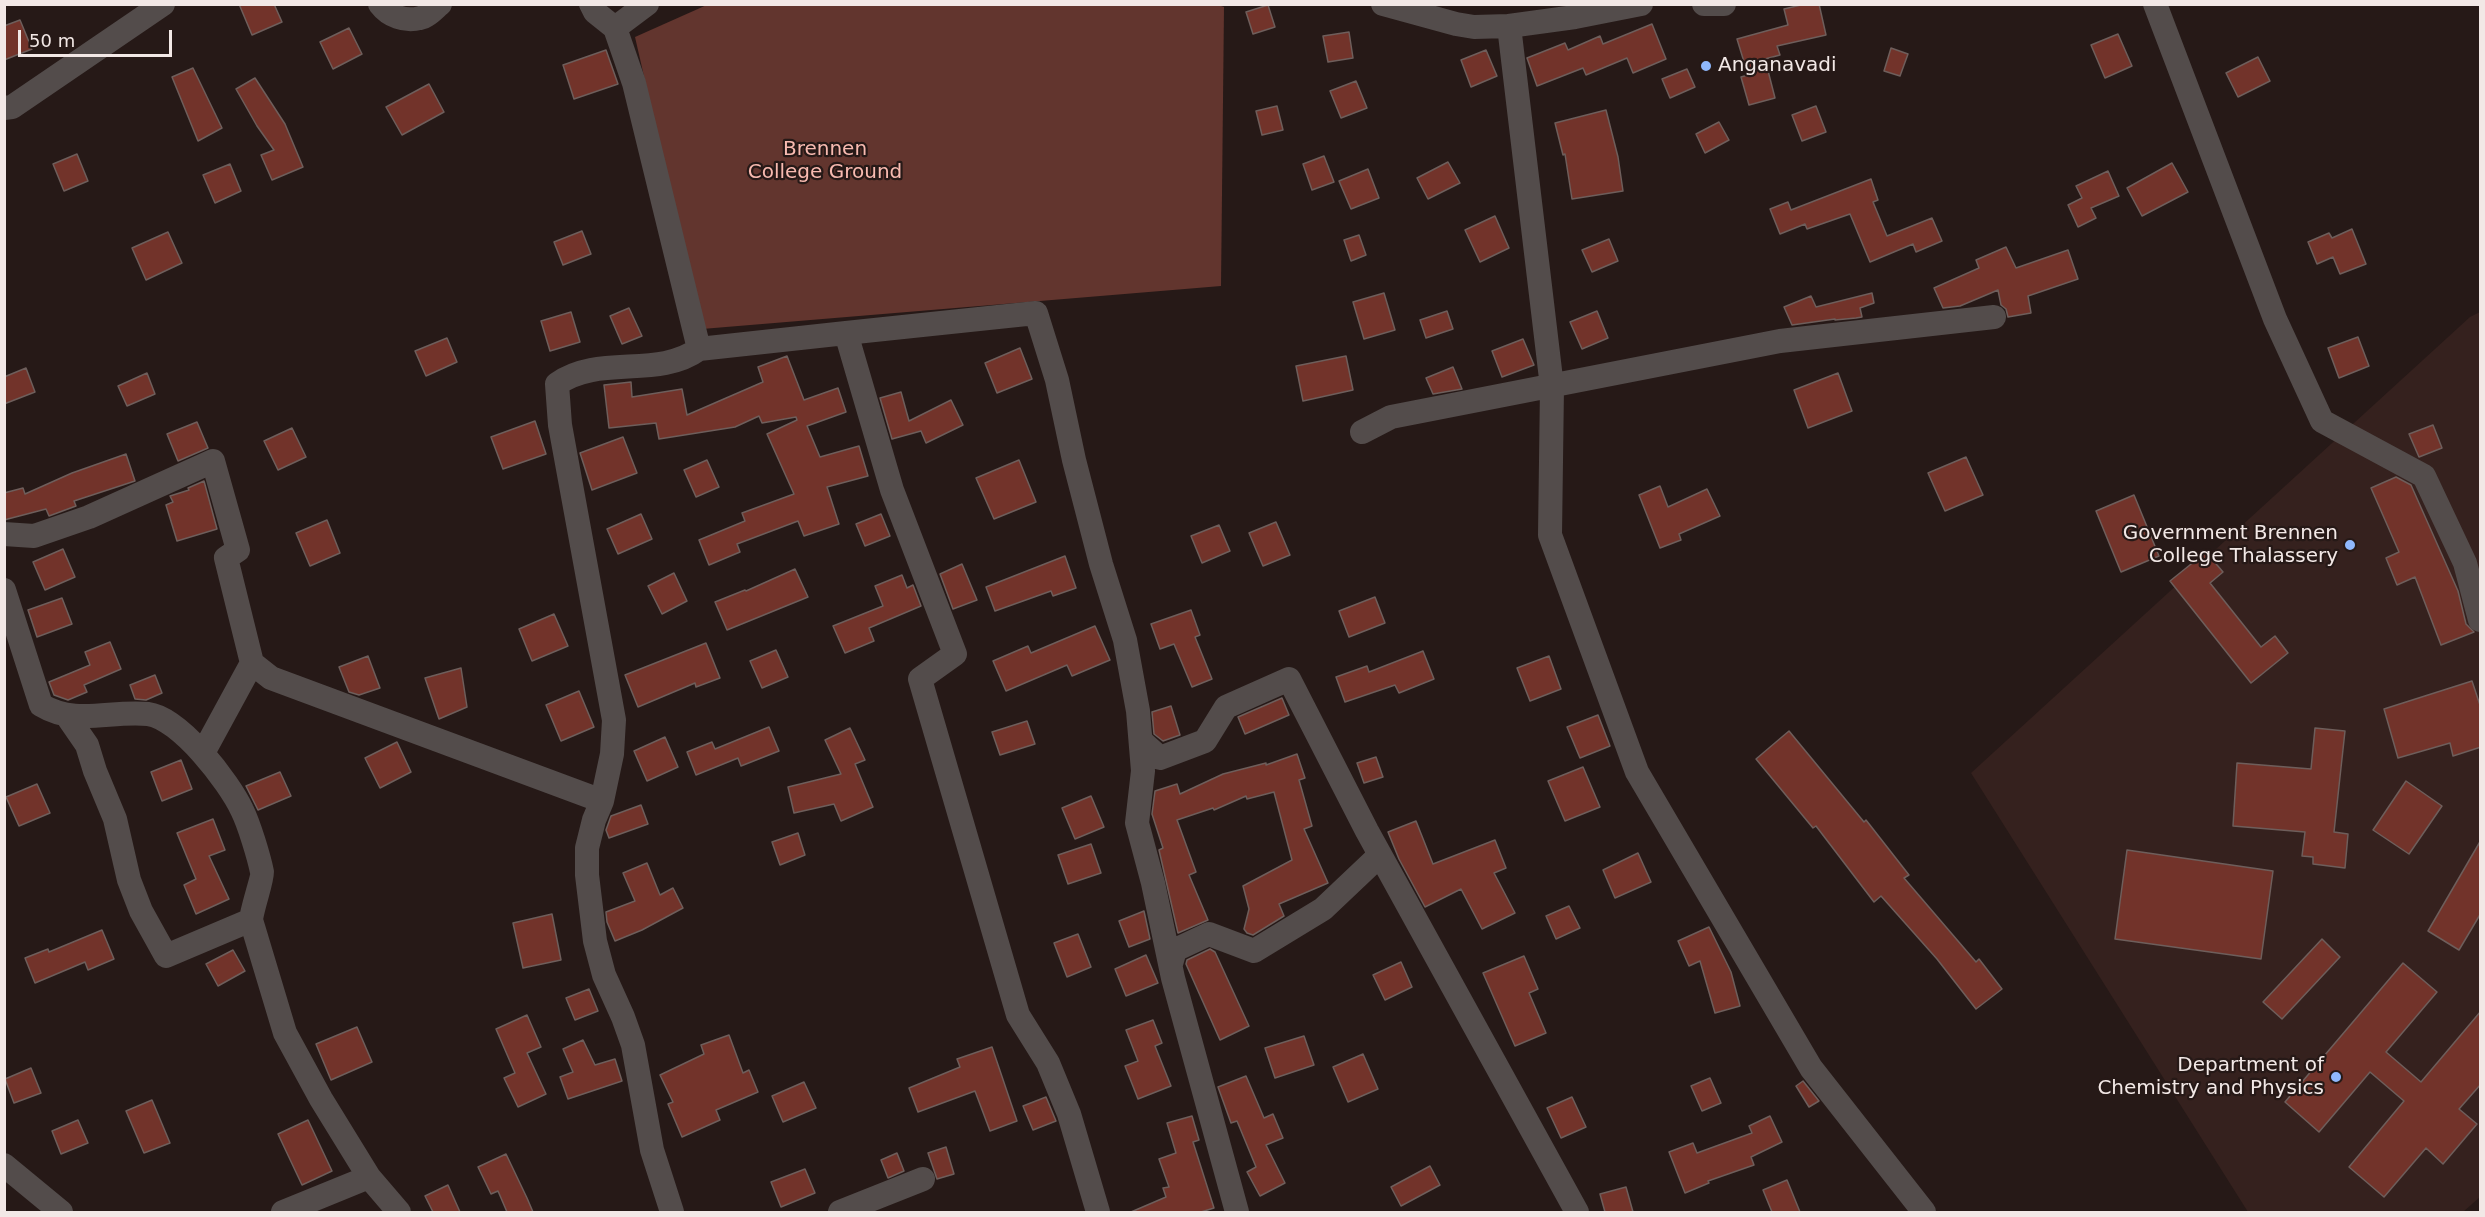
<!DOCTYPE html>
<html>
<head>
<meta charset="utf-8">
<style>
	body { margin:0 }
	#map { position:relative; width:2485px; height:1217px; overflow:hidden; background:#261917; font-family:"DejaVu Sans",sans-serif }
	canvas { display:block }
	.frame { position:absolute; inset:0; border:6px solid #f2e8e6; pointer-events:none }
	.scale { position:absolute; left:18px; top:30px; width:154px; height:27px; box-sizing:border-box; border:3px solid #f2e8e6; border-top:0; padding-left:8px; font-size:18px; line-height:21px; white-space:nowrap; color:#f2e8e6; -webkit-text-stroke:4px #261917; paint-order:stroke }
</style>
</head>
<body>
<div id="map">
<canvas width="2485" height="1217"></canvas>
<div class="frame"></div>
<div class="scale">50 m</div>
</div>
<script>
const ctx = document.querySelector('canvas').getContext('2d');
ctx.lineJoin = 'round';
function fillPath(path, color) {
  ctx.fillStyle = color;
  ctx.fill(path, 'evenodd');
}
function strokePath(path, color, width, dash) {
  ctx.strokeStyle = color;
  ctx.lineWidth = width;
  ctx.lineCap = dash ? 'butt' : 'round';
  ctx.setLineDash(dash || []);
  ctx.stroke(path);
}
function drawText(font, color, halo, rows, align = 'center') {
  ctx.font = font + ' "DejaVu Sans",sans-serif';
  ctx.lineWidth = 4.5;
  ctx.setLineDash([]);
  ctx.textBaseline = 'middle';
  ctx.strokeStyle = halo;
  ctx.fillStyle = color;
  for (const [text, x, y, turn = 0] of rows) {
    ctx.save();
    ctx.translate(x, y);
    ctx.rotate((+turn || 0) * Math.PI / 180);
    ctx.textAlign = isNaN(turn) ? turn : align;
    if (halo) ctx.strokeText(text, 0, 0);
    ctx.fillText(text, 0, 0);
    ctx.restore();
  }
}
const built = new Path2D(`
	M2480,312V1197L2463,1212H2248L1971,773L2470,317Z`);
const green = new Path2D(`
	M709,4H1215L1224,7L1221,286L702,329L635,37Z`);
const building = new Path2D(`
	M239,4H274L282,22L252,35Z
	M1805,4H1819L1826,35L1777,46L1780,55L1765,59L1775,98L1749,105L1741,77L1748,75L1737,39L1788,25L1784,9Z
	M1268,5L1275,27L1253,34L1246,12Z
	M20,20L32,49L4,60V26Z
	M1652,24L1666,59L1633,73L1627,58L1586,75L1583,68L1537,86L1527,58L1565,43L1568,50L1600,36L1603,44Z
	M349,28L362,54L333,69L320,42Z
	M1349,32L1353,58L1328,62L1323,36Z
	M2118,34L2132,66L2105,78L2091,45Z
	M1891,48L1908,54L1900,76L1884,71Z
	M606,50L618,84L574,99L563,65Z
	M1486,50L1497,76L1471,87L1461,60Z
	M2258,57L2270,81L2238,97L2226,73Z
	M193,68L222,128L198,141L172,77Z
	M1687,69L1695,87L1670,98L1662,79Z
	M255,78L285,124L303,167L272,180L261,155L274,150L257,126L236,89Z
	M1356,81L1367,108L1341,118L1330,91Z
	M429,84L444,112L402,135L386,107Z
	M1277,106L1283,130L1262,135L1256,111Z
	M1816,106L1826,132L1802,141L1792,115Z
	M1606,110L1618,157L1623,191L1572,199L1565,154L1563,155L1555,123Z
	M1719,122L1729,140L1705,153L1696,134Z
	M77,154L88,181L64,191L53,164Z
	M1324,156L1334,182L1312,190L1303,164Z
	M1448,162L1460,183L1428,199L1417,178Z
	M2172,163L2188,192L2142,216L2127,188Z
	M230,164L241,191L215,203L203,175Z
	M1368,169L1379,198L1351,209L1339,181Z
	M2108,171L2119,196L2091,208L2096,218L2078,227L2068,205L2082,198L2076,186Z
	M1871,179L1878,200L1873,202L1887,236L1932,218L1942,241L1916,252L1913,244L1870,262L1850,214L1807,229L1805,224L1780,234L1770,209L1788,202L1791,210Z
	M1495,216L1509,248L1480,262L1465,230Z
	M2352,229L2366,264L2340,274L2333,257L2317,264L2308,242L2329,233L2332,238Z
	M582,231L591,254L563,265L554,242Z
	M168,232L182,263L146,280L132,248Z
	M1359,235L1366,255L1351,261L1344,240Z
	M1609,239L1618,261L1592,272L1582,250Z
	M2006,247L2016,268L2068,250L2078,279L2028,296L2031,313L2008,317L2006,309L2001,305L1998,290L1960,306L1943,308L1934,288L1979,268L1976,260Z
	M1384,293L1395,330L1364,339L1353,302Z
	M1872,293L1874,303L1860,308L1862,317L1856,318L1835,320V319L1792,325L1784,307L1811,296L1816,307Z
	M629,308L642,336L622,344L610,316Z
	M1447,311L1453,329L1426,338L1420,320Z
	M1597,311L1608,338L1582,349L1570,322Z
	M571,312L580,342L550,351L541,321Z
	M2358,337L2369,366L2339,378L2328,348Z
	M447,338L457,362L426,376L415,351Z
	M1523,339L1534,365L1502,377L1492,351Z
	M1020,348L1032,379L997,393L985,363Z
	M787,356L804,400L838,388L846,412L807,426L820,457L859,446L868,476L827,487L839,524L804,536L798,521L737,544L740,552L709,565L699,540L745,521L742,513L794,494L767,434L797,420L796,417L762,423L759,416L735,427L659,439L656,423L609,428L604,385L631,382L632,397L682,389L687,415L763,382L758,367Z
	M1346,356L1353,390L1303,401L1296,366Z
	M1453,367L1462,389L1433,394L1426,378Z
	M26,368L35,392L4,404V377Z
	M147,373L155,394L127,406L118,386Z
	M1838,373L1852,411L1808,428L1794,390Z
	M901,392L909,421L951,400L963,425L926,443L921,431L892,439L880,398Z
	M535,421L546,454L503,469L491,437Z
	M197,422L208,448L178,461L167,434Z
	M2433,425L2442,448L2419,457L2409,434Z
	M292,428L306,457L278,470L264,441Z
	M623,437L637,473L592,490L580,453Z
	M126,454L135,481L74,501L76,506L49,516L46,509L4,520V493L23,488L25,494L72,473Z
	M1966,457L1983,495L1945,511L1928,473Z
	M707,460L719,487L696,497L684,470Z
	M1019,460L1036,502L994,519L976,478Z
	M2396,477L2411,485L2458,591L2466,624L2474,632L2441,645L2415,577L2397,585L2386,558L2399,552L2371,488Z
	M204,481L217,529L177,541L166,505L173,502L170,496L189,490L188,488Z
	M1660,486L1668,507L1707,489L1720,516L1679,534L1681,540L1660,548L1639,495Z
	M2134,495L2159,556L2121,572L2096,511Z
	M641,514L652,539L618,554L607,529Z
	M881,514L890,536L865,546L856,524Z
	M327,520L340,553L310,566L296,533Z
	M1276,522L1290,555L1263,566L1249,533Z
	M1219,525L1230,551L1202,563L1191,536Z
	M63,549L75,577L45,590L33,562Z
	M2206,552L2223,572L2210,583L2261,647L2275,636L2288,653L2251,683L2170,581Z
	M1065,556L1076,588L1053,596L1051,591L995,611L986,587Z
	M962,564L977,600L953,609L940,574Z
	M795,569L808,597L727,630L715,602L745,590L746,591Z
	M674,573L687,601L662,614L648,586Z
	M902,575L907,588L913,585L921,606L869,628L874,641L845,653L833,626L883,606L875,586Z
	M1375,597L1385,623L1349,637L1339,611Z
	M62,598L72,624L37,637L28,610Z
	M1191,610L1200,635L1195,637L1212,679L1192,687L1174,644L1160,649L1151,624Z
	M554,614L568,646L532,661L519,629Z
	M1095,626L1110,660L1072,676L1067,665L1006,691L993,661L1028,646L1031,653Z
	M110,642L121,669L84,685L87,692L68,700L54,695L49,682L90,665L85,652Z
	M706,643L720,678L696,687L695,683L638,707L625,675Z
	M776,650L788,677L762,688L750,661Z
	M1423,651L1434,679L1399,693L1395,685L1345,702L1336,677L1367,666L1369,672Z
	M368,656L380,688L359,695L349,692L339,667Z
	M1549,656L1561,689L1530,701L1517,668Z
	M461,668L467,707L439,719L425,678Z
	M155,675L162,693L146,700L135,699L130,685Z
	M2472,681L2481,708V747L2453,756L2450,743L2398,758L2384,709Z
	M579,691L594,727L561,741L546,705Z
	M1282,698L1289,715L1245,734L1238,717Z
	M1171,706L1180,735L1163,741L1154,734L1152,712Z
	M1598,715L1610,746L1580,758L1567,727Z
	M1027,721L1035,744L1000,755L992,732Z
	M769,727L779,751L741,766L738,758L696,775L687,752L712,742L715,749Z
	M850,728L865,760L855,764L873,807L841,821L834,804L794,813L788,787L841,774L825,740Z
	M2315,728L2345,731L2334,832L2348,834L2345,868L2313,864V857L2302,856L2305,832L2233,826L2237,763L2311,769Z
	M1789,731L1864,822L1866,820L1909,875L1904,878L1976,962L1979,959L2002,989L1976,1009L1937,959L1881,896L1874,902L1816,826L1813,828L1756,759Z
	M665,737L678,767L647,781L634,751Z
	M397,742L411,772L380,788L365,758Z
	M1297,754L1305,778L1299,780L1312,826L1304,829L1328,883L1279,904L1284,916L1253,935L1247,933L1244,929L1249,909L1243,886L1292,860L1274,792L1247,799L1246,796L1214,810L1213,808L1177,820L1196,872L1189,875L1208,920L1178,933L1159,850L1163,848L1152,814L1155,791L1177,784L1180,794L1223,774L1266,763V765Z
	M1376,757L1383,777L1364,783L1357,763Z
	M181,760L192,789L162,801L151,772Z
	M1583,767L1600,807L1565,821L1548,781Z
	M280,772L291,796L258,810L246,786Z
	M2406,781L2442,806L2409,854L2373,830Z
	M37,784L50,813L19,826L6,797Z
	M1091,796L1104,827L1075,839L1062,808Z
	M641,805L648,824L609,838L606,830L611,816Z
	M213,819L225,850L209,856L229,899L196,914L184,885L196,879L177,833Z
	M1416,821L1433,864L1495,840L1506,868L1494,873L1515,913L1482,929L1461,889L1425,907L1399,859L1388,832Z
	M798,833L805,855L780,865L772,842Z
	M2481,840V913L2459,950L2428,931Z
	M1091,844L1101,873L1068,884L1058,855Z
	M2127,850L2273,871L2261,959L2115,939Z
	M1638,853L1651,882L1615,898L1603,870Z
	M647,863L660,895L673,888L683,908L642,930L615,941L607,922L606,912L635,901L623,873Z
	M1569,906L1580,928L1556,939L1546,916Z
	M1144,911L1150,939L1129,947L1119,921Z
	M552,914L561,960L523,968L513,923Z
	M1709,927L1731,972L1740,1006L1715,1013L1700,961L1689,966L1678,941Z
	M102,930L114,959L88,970L85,962L35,983L25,958L48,949L49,952Z
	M1078,934L1091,967L1067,977L1054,943Z
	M2322,939L2340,957L2282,1019L2263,1002Z
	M1210,949L1215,952L1249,1026L1220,1040L1186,964L1187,960Z
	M233,950L245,971L218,986L206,964Z
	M1146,955L1158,983L1126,996L1115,969Z
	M1524,956L1538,989L1529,993L1546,1033L1515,1046L1483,973Z
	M1401,962L1412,987L1385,1000L1373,975Z
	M2403,963L2437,992L2386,1052L2421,1082L2481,1011V1084L2459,1109L2477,1124L2443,1164L2426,1148L2384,1197L2349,1167L2404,1101L2370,1072L2319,1132L2285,1102Z
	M589,989L598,1011L575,1020L566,998Z
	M527,1015L541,1047L527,1053L546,1094L518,1107L504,1078L515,1073L496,1029Z
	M1153,1020L1162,1043L1155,1046L1171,1086L1138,1099L1125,1066L1138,1061L1126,1030Z
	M357,1027L372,1062L331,1080L316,1044Z
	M729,1035L743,1073L749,1070L758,1092L716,1110L720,1120L682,1137L668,1104L673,1102L660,1075L704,1054L701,1045Z
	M1304,1036L1314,1065L1275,1078L1265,1048Z
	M583,1040L595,1065L615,1059L622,1081L568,1099L560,1077L573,1072L563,1049Z
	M992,1047L1017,1121L990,1131L975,1091L918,1112L909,1088L960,1067L957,1059Z
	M1363,1054L1378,1089L1348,1102L1333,1067Z
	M31,1068L41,1093L14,1103L5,1079Z
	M1246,1076L1264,1118L1273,1114L1283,1138L1266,1145L1285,1183L1260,1196L1247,1172L1256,1167L1237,1121L1231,1123L1218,1087Z
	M1710,1078L1721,1103L1702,1111L1691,1086Z
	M1803,1081L1819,1101L1809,1107L1796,1086Z
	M804,1082L816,1108L783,1122L772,1096Z
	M1046,1097L1056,1121L1033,1130L1023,1106Z
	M1572,1097L1586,1127L1561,1138L1547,1108Z
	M152,1100L170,1143L144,1153L126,1111Z
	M1192,1116L1199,1140L1193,1142L1214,1208L1201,1212H1131L1166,1197L1163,1188L1169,1187L1159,1159L1176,1153L1167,1123Z
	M1770,1116L1782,1142L1751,1157L1754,1165L1708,1181L1709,1183L1685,1193L1669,1152L1693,1143L1697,1153L1752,1133L1749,1126Z
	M78,1120L88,1143L61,1154L52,1131Z
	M308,1120L332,1171L302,1185L278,1134Z
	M946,1147L954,1174L937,1179L928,1153Z
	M897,1153L904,1171L888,1178L881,1160Z
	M506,1154L527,1198L533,1212H507L498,1191L491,1194L478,1167Z
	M1430,1166L1440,1185L1401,1206L1391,1187Z
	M805,1169L815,1193L781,1207L771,1182Z
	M1787,1180L1800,1212H1772L1763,1190Z
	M448,1185L460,1212H433L425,1196Z
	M1626,1187L1633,1212H1605L1600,1194Z`);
const minor = new Path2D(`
	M380,4C389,16 405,22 420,18C427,17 434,9 440,4
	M591,4L595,12L615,28L647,4
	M1383,4L1456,24L1474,27L1509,26L1552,387L1550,535L1637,772L1811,1068L1924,1212
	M1704,4H1724
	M2155,4L2275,319L2322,421L2424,476L2465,563L2480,620
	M1509,26L1575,17L1641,4
	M615,28L634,83L699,349L846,333L892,490L955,654L920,679L1018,1015L1048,1063L1069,1114L1098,1212
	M4,108L12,107L163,4
	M846,333L1036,313L1057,380L1074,460L1101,564L1125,640L1138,711L1143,771L1137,823L1153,883L1173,978L1237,1212
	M1362,432L1391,417L1780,341L1994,317
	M4,534L34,536L89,517L213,461L238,550L226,558L252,663
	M4,590L41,705C76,726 110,710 148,714C180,718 229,782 242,810C249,824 259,857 262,872C263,878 252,908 251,920L285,1033L321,1099L369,1177L399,1212
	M67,716L87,745L95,771L115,819L129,880L141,911L166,956L251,920
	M1141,741L1160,758L1205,741L1226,707L1289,679L1367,831L1577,1212
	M203,753L252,663L271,678L602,801
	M1171,964L1175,950L1209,934L1254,951L1323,909L1380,855
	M4,1165L61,1212
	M283,1212L369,1177
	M672,1212L652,1150L633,1045L623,1017L604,975L595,941L587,875V848L594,820L602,801L612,754L614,720L560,425L557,384C599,354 658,379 699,349
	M840,1212L923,1179`);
const markers = [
	[1706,66,6,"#8fb8fd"],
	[2350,545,6,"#8fb8fd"],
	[2336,1077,6,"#8fb8fd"]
];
const poiNames = [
	["Anganavadi",1718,66,"left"],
	["Government Brennen",2338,534],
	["College Thalassery",2338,557],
	["Department of",2324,1066],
	["Chemistry and Physics",2324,1089]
];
const parkNames = [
	["Brennen",825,150],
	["College Ground",825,173]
];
fillPath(built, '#35211e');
fillPath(green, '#62352e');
fillPath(building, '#72332a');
strokePath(building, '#6e5e5b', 1.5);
strokePath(minor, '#534c4b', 24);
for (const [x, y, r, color] of markers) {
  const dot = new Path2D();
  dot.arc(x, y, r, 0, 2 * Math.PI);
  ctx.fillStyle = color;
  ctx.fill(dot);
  strokePath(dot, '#261917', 2);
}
drawText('20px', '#f2e8e6', '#261917', poiNames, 'right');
drawText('20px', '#f8bab0', '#261917', parkNames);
</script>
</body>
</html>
